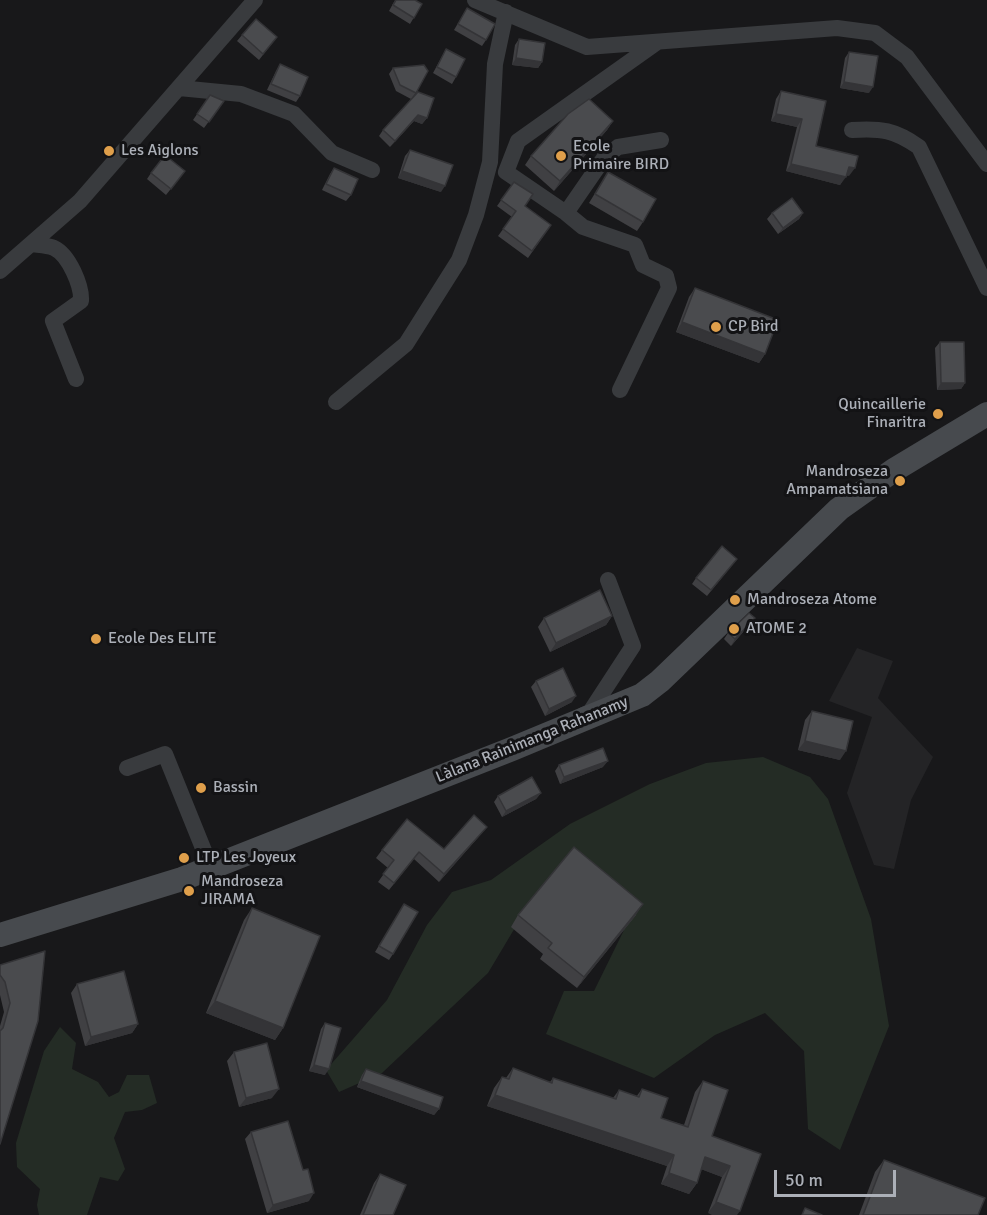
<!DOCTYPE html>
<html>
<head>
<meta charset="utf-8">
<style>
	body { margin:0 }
	#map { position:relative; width:987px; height:1215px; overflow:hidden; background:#18181a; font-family:Signika,sans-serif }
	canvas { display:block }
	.scale { position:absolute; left:774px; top:1170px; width:122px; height:27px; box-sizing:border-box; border:3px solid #acb0b8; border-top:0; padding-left:8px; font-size:18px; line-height:21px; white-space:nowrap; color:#acb0b8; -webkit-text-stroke:4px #131315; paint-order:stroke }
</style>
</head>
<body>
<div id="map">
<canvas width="987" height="1215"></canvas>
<div class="scale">50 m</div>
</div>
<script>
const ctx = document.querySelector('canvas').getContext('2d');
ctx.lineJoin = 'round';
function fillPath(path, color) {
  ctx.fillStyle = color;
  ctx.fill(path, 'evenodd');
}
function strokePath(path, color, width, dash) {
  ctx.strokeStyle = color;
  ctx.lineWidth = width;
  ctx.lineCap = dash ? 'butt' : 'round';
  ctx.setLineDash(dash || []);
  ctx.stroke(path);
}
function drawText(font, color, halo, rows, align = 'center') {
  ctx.font = font + ' Signika,sans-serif';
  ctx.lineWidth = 6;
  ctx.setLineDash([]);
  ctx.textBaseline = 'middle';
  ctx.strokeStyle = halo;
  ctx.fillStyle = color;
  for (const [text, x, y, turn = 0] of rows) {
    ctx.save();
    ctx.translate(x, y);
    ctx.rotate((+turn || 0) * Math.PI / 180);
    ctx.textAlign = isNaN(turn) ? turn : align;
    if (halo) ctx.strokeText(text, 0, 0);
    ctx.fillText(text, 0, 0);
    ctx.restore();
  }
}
const built = new Path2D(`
	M857,648L893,661L878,698L933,757L911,800L894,869L874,865L847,793L872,717L829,701Z`);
const green = new Path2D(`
	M763,757L810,777L828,799L871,919L889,1026L840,1150L808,1129L804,1051L765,1013L715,1035L654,1078L546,1034L564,991H594L624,930L603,898L522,916L488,973L382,1073L339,1092L326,1070L387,1000L427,925L452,892L491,880L570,824L650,784L706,763Z
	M60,1027L76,1043L72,1069L98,1082L109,1097L119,1092L127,1075H149L157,1103L142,1110L125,1112L114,1138L125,1169L118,1181L100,1177L87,1215H39L37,1205L40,1189L17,1167L16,1143L44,1051Z`);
const minor = new Path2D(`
	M475,0L587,47L837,28L875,33L907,57L987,164
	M656,43L518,141L506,172L566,213L604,158L618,147L661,140
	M179,88L241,94L294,114L332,153L372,170
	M852,130C881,128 895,130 919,147L987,288
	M566,213L583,227L635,245L643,265L666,276L669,288L620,390
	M31,244C38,245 48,245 54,248C69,255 82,286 81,301L53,321L76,379
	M0,271L80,201L255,0
	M336,402L406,344L459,260L476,215L490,162L495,64L506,12
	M583,715L590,712L633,646L608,580
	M127,768L165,754L211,868`);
const secondary = new Path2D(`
	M0,935L182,879L512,749L642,695L660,681L839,509L894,470L987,414`);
const wall = new Path2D(`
	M395,0L422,4L410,24L389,11Z
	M467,8L486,40L482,46L454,30Z
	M242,35L277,37L259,60L237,41Z
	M519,39L542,62L538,68L512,65L515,45Z
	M446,49L456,77L452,84L433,73Z
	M849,52L869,93L840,88L845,58Z
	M280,64L300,96L296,102L267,90L276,71Z
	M393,68L416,93L411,99L396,91L389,74Z
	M781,91L826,101L816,146L849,176L846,175L840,185L786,171L797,127L771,121L776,99Z
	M418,92L427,118L422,124L414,121L390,147L379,136L383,130Z
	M210,95L224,101L204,128L193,120Z
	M613,121L607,130L554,191L525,165L531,156Z
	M410,150L441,192L398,178L405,156Z
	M334,168L351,195L346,201L322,190L330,174Z
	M185,171L166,195L147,179L151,173Z
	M608,172L643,222L637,231L589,203Z
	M514,182L525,206L551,225L528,258L498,236L512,217L497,206Z
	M772,213H803L799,219L778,234L767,219Z
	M695,288L765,354L759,363L676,332L689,297Z
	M940,342L965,383L961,389L937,390L935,348Z
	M737,559L707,596L692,584L696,578Z
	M612,616L606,625L550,652L538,627L544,618Z
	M755,618L750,624L731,646L724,639L728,633Z
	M536,681L572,702L545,716L531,687Z
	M812,711L840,760L798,750L805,720Z
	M559,765L603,767L560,784L555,771Z
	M541,793L536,799L502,817L494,802L498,796Z
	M481,834L439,882L414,859L389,890L378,882L388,868L376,858L382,850L444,849Z
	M404,904L393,954L389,960L375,952Z
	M252,908L283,1028L275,1040L206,1013L244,920Z
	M518,915H636L577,988L540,959L543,954L511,927Z
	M45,951L0,1144V1026L4,1012L0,995V965Z
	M77,984L138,1024L132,1033L85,1046L71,993Z
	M325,1023V1075L309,1071L321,1029Z
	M234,1052L272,1098L239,1107L227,1061Z
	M513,1068L550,1082L553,1078L613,1098L619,1090L636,1097L642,1089L661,1118L684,1125L695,1092L703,1081L712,1136L761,1154L708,1213L722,1177L701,1169L697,1183L689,1194L661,1184L667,1166L487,1106L494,1088L502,1077L506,1078Z
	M366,1069L439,1109L434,1115L357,1087L362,1075Z
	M251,1132L309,1201L267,1213L245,1139Z
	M884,1160L978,1215H859L875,1172Z
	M380,1174L393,1215H360L374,1183Z`);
const shadedWall = new Path2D(`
	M516,58L542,62L538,68L512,65Z
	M844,82L873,87L869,93L840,88Z
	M776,114L802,119L797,127L771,121Z
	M418,115L427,118L422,124L414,121L390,147L395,141Z
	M613,121L607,130L554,191L560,181Z
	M791,164L846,177L840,185L786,171Z
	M849,167L855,168L849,176L843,174Z
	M402,171L445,186L441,192L398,178Z
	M803,213L799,219L778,234L783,228Z
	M682,322L765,354L759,363L676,332Z
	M941,383H965L961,389L937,390Z
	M612,616L606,625L550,652L556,643Z
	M755,618L750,624L731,646L735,639Z
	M576,696L572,702L545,716L549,709Z
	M805,741L846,751L840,760L798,750Z
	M608,761L603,767L560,784L564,777Z
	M541,793L536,799L502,817L506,811Z
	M487,827L481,834L439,882L444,874Z
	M643,904L636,915L577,988L584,977Z
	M215,1001L283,1028L275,1040L206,1013Z
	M138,1024L132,1033L85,1046L91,1037Z
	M314,1065L329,1069L325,1075L309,1071Z
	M361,1081L439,1109L434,1115L357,1087Z
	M279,1089L272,1098L239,1107L246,1098Z
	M495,1095L674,1155L667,1166L487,1106Z
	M705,1157L730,1166L722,1177L698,1168Z
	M669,1173L697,1183L689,1194L661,1184Z
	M314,1193L309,1201L267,1213L273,1205Z
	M716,1202L740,1211L737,1215H712L708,1213Z`);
const building = new Path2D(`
	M396,0H415L422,4L414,18L393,5Z
	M467,8L495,24L486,40L458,24Z
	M256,19L277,37L263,54L242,35Z
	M519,39L545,43L542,62L516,58Z
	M446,49L465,59L456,77L437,67Z
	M849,52L878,56L873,87L844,82Z
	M280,64L308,77L300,96L271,84Z
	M424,65L428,71L416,93L400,85L393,68Z
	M781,91L826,101L816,146L858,156L855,168L849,167L846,177L791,164L802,119L776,114Z
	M418,92L434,98L427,118L418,115L395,141L383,130Z
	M210,95L224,101L209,122L197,114Z
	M589,99L613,121L560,181L531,156L568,114Z
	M410,150L453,165L445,186L402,171Z
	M165,155L185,171L171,189L151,173Z
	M334,168L358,179L351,195L326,184Z
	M608,172L656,199L643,222L595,194Z
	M514,182L533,194L525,206L551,225L532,251L503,229L516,211L501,200Z
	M792,198L803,213L783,228L772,213Z
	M695,288L778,320L765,354L682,322Z
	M940,342H964L965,383H941Z
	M722,546L737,559L711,590L696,578Z
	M600,590L612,616L556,643L544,618Z
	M749,613L755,618L735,639L728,633Z
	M563,668L576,696L549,709L536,681Z
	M812,711L853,721L846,751L805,741Z
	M603,748L608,761L564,777L559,765Z
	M532,777L541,793L506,811L498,796Z
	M474,815L487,827L444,874L419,852L394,883L383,874L394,860L382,850L407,819L444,849Z
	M574,847L643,904L584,977L548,948L552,943L518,915Z
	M404,904L418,912L393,954L379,946Z
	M252,908L320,936L283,1028L215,1001Z
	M45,951L38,1021L0,1144V1031L3,1028L10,1003L5,982L0,975V965Z
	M124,971L138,1024L91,1037L77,984Z
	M325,1023L341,1028L329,1069L314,1065Z
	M267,1043L279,1089L246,1098L234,1052Z
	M513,1068L552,1083L553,1078L616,1099L619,1090L639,1097L642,1089L668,1098L661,1118L688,1127L703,1081L728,1090L712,1136L761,1154L740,1211L716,1202L730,1166L705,1157L697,1183L669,1173L674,1155L495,1095L502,1077L509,1079Z
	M366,1069L443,1097L439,1109L361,1081Z
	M288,1121L303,1170L308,1169L314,1193L273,1205L251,1132Z
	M884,1160L985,1198L978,1215H863Z
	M380,1174L406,1185L393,1215H363Z
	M805,1208L822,1215H802Z`);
const markers = [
	[109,151,6,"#df9f4b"],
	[561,156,6,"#df9f4b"],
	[716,327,6,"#df9f4b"],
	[938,414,6,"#df9f4b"],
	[900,481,6,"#df9f4b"],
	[735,600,6,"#df9f4b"],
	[734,629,6,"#df9f4b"],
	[96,639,6,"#df9f4b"],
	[201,788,6,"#df9f4b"],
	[184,858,6,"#df9f4b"],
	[189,891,6,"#df9f4b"]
];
const poiNames = [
	["Ecole",573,147],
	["Primaire BIRD",573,165],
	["Les Aiglons",121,151],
	["CP Bird",728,327],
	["Quincaillerie",926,405,"right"],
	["Finaritra",926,423,"right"],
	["Mandroseza",888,472,"right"],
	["Ampamatsiana",888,490,"right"],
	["Mandroseza Atome",747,600],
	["ATOME 2",746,629],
	["Ecole Des ELITE",108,639],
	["Bassin",213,788],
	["LTP Les Joyeux",196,858],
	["Mandroseza",201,882],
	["JIRAMA",201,900]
];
const streetNames = [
	["Làlana Rainimanga Rahanamy",532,740,-22]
];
fillPath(built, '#242426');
fillPath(green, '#242c25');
strokePath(minor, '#393b3e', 16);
strokePath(secondary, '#474a4e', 24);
fillPath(wall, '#404043');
fillPath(shadedWall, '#343437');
fillPath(building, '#4a4b4e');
strokePath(building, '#343437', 1.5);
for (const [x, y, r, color] of markers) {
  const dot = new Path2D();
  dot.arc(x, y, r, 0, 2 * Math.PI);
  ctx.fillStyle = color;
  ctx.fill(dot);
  strokePath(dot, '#131315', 2);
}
drawText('16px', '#acb0b8', '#131315', poiNames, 'left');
drawText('16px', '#acb0b8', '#131315', streetNames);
</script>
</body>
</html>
